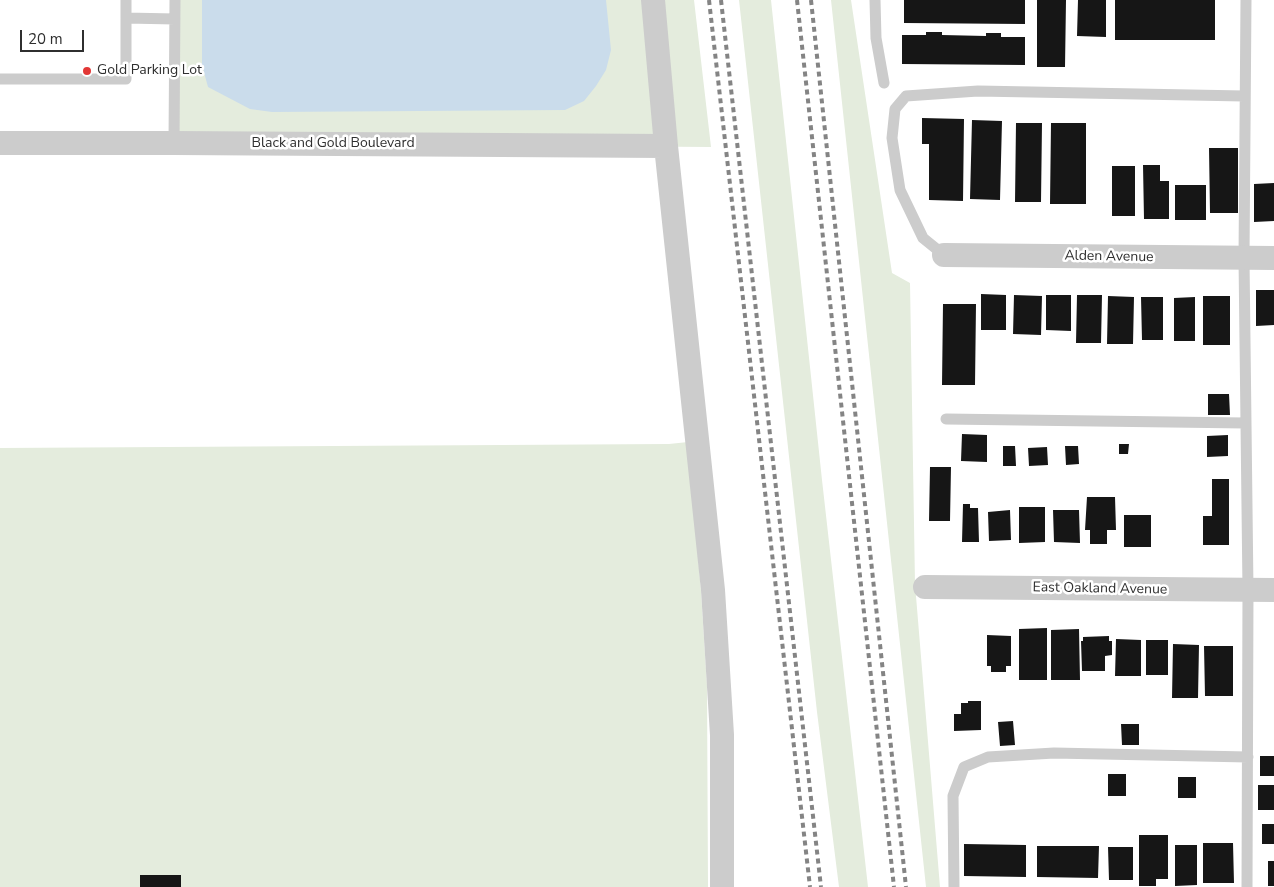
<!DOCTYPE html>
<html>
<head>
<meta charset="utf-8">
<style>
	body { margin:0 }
	#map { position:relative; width:1274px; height:887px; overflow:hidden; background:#fff; font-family:"Nunito Sans",sans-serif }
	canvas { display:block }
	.scale { position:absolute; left:20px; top:30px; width:64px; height:22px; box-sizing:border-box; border:2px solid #2f2f2f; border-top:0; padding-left:6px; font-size:15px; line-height:18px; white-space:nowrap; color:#2f2f2f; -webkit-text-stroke:4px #fff; paint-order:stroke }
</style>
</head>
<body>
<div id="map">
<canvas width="1274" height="887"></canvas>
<div class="scale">20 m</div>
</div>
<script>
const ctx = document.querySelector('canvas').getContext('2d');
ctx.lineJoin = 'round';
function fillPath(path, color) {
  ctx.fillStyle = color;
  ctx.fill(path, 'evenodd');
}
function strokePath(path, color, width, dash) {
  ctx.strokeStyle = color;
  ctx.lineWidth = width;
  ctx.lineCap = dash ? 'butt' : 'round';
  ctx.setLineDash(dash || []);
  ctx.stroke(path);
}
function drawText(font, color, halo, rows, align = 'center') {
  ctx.font = font + ' "Nunito Sans",sans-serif';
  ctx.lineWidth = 5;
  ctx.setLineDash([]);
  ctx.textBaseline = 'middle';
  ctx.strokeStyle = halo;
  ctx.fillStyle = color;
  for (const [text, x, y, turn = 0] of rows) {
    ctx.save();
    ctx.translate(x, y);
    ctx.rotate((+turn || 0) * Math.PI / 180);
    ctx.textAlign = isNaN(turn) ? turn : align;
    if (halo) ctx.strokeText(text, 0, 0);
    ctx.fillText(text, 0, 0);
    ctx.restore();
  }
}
const green = new Path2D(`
	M175,0H694L711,147L174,143Z
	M739,0H771L822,480L868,887H839L817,712Z
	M831,0H851L892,273L910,283L915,584L940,887H926Z
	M688,442L701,591L707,686L708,887H0V448L669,444Z`);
const water = new Path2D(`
	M202,0H606L611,50L606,70L596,86L584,101L565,110L272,112L250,109L208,87L202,65Z`);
const building = new Path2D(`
	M904,0H1025V24L904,23Z
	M1037,0H1066L1065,67H1037Z
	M1078,0H1106V37L1077,36Z
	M1115,0H1215V40H1115Z
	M926,32H942V35L986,36V33H1001V37H1025V65L902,64V35H926Z
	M922,118L964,119L963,201L929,200V144H922Z
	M972,120L1002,121L1000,200L970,199Z
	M1016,123H1042L1041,202H1015Z
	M1051,123H1086V204H1050Z
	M1209,148H1238V213H1210Z
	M1143,165H1160V181H1169V219H1144Z
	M1112,166H1135V216H1112Z
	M1274,183V221L1254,222V184Z
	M1175,185H1206V220H1175Z
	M1256,290H1274V325L1256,326Z
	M981,294L1006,295V330H981Z
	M1014,295L1042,296L1041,335L1013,334Z
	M1046,295H1071V331L1046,330Z
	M1077,295H1102L1101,343H1076Z
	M1108,296L1134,297L1133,344H1107Z
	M1203,296H1230V345H1203Z
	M1141,297H1163V340H1142Z
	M1195,297V341H1174V298Z
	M943,304H976L975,385H942Z
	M1208,394H1229L1230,415H1208Z
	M962,434L987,435V462L961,461Z
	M1228,435V456L1207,457V436Z
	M1119,444H1129L1128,454H1119Z
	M1003,446H1015L1016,466H1003Z
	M1065,446H1078L1079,464L1066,465Z
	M1047,447L1048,465L1029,466L1028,448Z
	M930,467H951L950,521H929Z
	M1212,479H1229V545H1203V516H1212Z
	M1087,497H1115L1116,530H1107V544H1090V530H1085Z
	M963,504H970V508H978L979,542H962Z
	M1019,507H1045V542L1019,543Z
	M1010,510L1011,540L989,541L988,512Z
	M1053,510H1079L1080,543L1054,542Z
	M1124,515H1151V547H1124Z
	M1047,628V680H1019V629Z
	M1079,629L1080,680H1051V630Z
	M987,635L1011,636V666H1006V672H991V666H987Z
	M1109,636V641H1112V655L1105,656V671H1082L1081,641H1083V637Z
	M1116,639L1141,640V676H1115Z
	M1146,640H1168V675H1146Z
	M1173,644L1199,645L1198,698H1172Z
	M1204,646H1233V696H1205Z
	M968,701H981V730L954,731V714H961V703H968Z
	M1013,721L1015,745L1000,746L998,722Z
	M1121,724H1139V745H1122Z
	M1260,756H1274V776H1260Z
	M1108,774H1126V796H1108Z
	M1178,777H1196V798H1178Z
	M1258,785H1274V810H1258Z
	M1262,824H1274V844H1262Z
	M1139,835H1168V879H1156V886H1139Z
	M1203,843H1233L1234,883H1203Z
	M964,844L1026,845V877L964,876Z
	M1175,845H1197V885L1175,886Z
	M1037,846H1099L1098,878L1037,877Z
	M1108,847H1133V880H1109Z
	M1268,861H1274V886H1268Z
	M140,875H181V887H140Z`);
const service = new Path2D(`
	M875,0L876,38L884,83
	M1246,0L1244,258L1248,590L1247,887
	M126,18L175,19
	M0,79H126V0
	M174,143L175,0
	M944,255L923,238L900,190L892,138L895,109L906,96L978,91L1244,96
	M946,419L1245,423
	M954,887L953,796L964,767L988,757L1054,753L1248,757`);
const minor = new Path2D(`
	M653,0L666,146L713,590L722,735V887
	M0,143H174L666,146
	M944,255L1274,258
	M925,587L1274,590`);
const rail = new Path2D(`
	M709,0L810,887
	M721,0L821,887
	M797,0L894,887
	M811,0L906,887`);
const markers = [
	[87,71,5,"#e23735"]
];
const poiNames = [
	["Gold Parking Lot",97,71]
];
const streetNames = [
	["Black and Gold Boulevard",333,144],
	["Alden Avenue",1109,257,1],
	["East Oakland Avenue",1100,589,1]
];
fillPath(green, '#e4ecdd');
fillPath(water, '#cadceb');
fillPath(building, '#161616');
strokePath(service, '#ccc', 11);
strokePath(minor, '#ccc', 24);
strokePath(rail, '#848484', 4, [5, 4]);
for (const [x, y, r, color] of markers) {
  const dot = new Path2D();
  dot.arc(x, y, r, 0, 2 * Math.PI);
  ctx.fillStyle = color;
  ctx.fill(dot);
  strokePath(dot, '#fff', 2);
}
drawText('14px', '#2f2f2f', '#fff', poiNames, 'left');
drawText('14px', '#2f2f2f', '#fff', streetNames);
</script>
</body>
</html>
